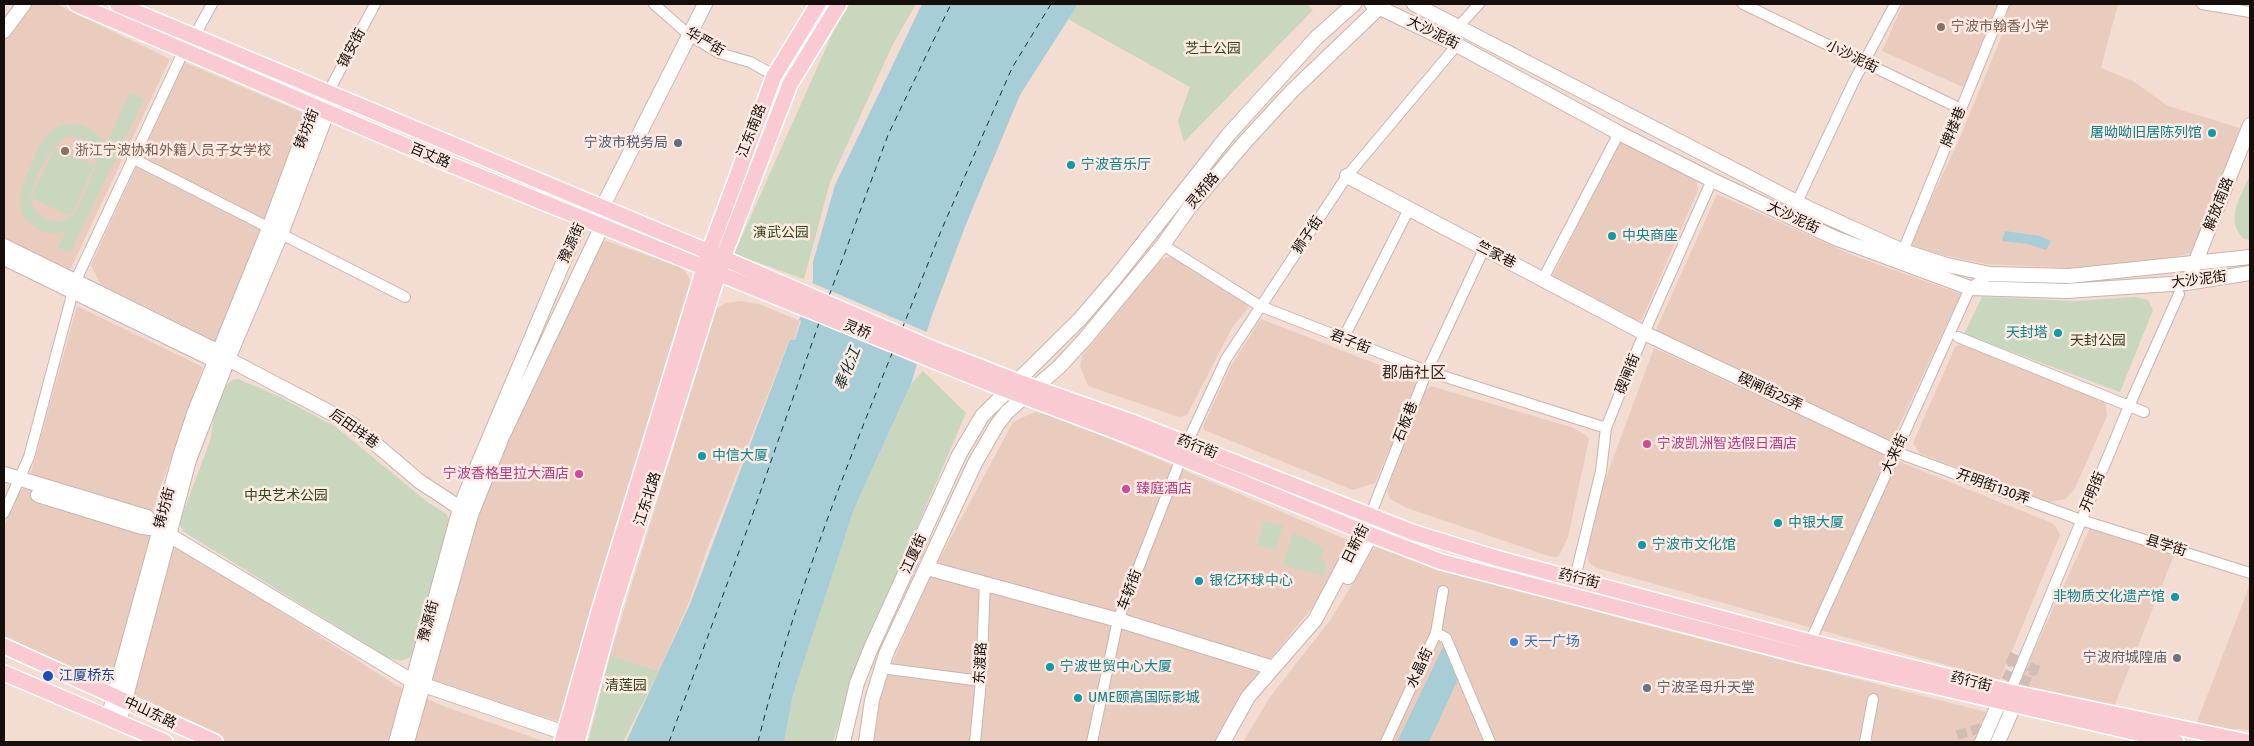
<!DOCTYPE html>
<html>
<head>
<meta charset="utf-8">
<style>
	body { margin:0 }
	#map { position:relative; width:2254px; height:746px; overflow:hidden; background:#f3dcd2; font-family:"Fira Sans",sans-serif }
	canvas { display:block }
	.frame { position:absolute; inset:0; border:5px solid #150e0b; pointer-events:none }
</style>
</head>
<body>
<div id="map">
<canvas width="2254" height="746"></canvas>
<div class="frame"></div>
</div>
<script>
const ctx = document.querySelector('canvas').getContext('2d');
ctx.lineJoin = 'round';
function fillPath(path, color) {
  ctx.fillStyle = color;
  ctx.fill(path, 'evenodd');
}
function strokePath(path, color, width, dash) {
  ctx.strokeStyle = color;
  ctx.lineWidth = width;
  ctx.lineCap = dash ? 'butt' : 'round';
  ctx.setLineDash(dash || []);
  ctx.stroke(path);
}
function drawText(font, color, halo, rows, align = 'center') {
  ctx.font = font + ' "Fira Sans","Noto Sans SC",sans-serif';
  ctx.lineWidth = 5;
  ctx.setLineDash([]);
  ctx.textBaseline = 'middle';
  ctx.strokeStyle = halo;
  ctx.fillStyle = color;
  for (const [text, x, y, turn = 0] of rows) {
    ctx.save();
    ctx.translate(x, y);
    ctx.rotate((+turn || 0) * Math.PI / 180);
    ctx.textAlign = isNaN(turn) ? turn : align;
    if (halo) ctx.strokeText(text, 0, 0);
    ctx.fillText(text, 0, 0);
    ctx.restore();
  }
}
const built = new Path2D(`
	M28,4H56L170,59L70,270L52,265L4,242V39Z
	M1903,4H1998L1965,88L1882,51Z
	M2009,4H2118L2101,68L2133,81L2168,106L2240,128L2196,251L2169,259L2071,268L1986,264L1908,248L1959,140L2000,40Z
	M184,62L306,114L263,230L217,342L100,284L91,265Z
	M1620,142L1696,180L1698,190L1642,319L1637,321L1552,277Z
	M1717,194L1852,255L1961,294L1890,445L1655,332Z
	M607,241L683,268L690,279V293L561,722L435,684L431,677L477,514L501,450L602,243Z
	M1170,256L1246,302L1249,307L1232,328L1187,415L1179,417L1088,386L1080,366L1082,356L1160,260Z
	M740,301L759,304L800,321L794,340L790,338L706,552L689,602L659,671L610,655L716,309L726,303Z
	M77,306L203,367L147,526L396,685L443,706L546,742H227L4,640V527L16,497L29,480Z
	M1261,319L1405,375L1415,382L1417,387L1375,483L1353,490L1204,430L1203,426L1231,366Z
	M1961,344L2105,402L2107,416L2075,488L2066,499L2049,502L1919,453L1913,443L1955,347Z
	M1654,348L1905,464L2052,523L2056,527L2060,535L2000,680L1597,568L1589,563L1587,552L1604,483Z
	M1431,386L1571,427L1584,434L1589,439L1568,537L1560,554L1557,557L1549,556L1407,508L1390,499L1387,491L1422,393Z
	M1035,412L1054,415L1352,542L1321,597L1239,697L1215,742H874L882,686L931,575L1013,422Z
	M2091,526L2176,550L2112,712L2016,690Z
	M1375,546L1630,621L1986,712L1973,742H1243L1270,697L1331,619Z
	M2250,581V730L2195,727L2246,595Z`);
const green = new Path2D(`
	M850,4H916L893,44L830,182L804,279L734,254L838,21Z
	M1078,4H1307L1313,10L1184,142L1178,121L1190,87L1068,19Z
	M130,92L144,99L70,253L58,247L66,231C56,235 46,234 37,228C11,214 20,189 30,168C35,156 38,143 48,134C67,115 94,125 106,145ZM67,137C109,136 96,169 85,192C81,200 78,210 72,216C57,229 33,217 31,198L71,216L94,165L55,147L31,198C32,180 51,144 67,137Z
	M2250,175V240L2244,239C2224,219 2241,197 2250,175Z
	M1982,297L2078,301L2135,297L2148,300L2153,310L2120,392L1964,334Z
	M923,371L966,413L854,674L833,742H784L793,695L854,509L911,384Z
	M238,379L280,397L336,427L426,501L446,514L450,521L415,653C404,663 398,662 385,656L184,532L180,525L183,513L210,441L215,411L226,386L232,380Z
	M1264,521L1283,526L1276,550L1257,545Z
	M1293,532L1324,548L1320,559L1327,563L1323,576L1283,565Z
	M610,655L659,671L623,742H588Z`);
const water = new Path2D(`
	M922,4H1078L1020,95L966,224L931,318L911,384L854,509L793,695L784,742H626L690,604L790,339L795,340L801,321L799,320L813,281V262L835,185Z
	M2005,231L2040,236L2051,241L2046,250L2028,244L2002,241Z
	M1445,643L1459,677L1429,742H1397Z`);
const pier = new Path2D(`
	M810,282L929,333L919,365L798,314Z`);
const ferry = new Path2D(`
	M829,296L888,135L951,4
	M902,329L941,231L1012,68L1051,4
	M669,742L751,519L819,323
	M758,742C791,608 841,479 893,351`);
const streetTunnel = new Path2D(`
	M2015,654L2011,662L2033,671L2037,661
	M2000,694L2014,663
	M2018,699L2030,669
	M1957,735L1985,727L1993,729
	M1684,741V742`);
const street = new Path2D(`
	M654,4L689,35L719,53L750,62L790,84
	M1743,4L1961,109
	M2202,4L2250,12
	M1458,27L1479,4
	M329,91L375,4
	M132,158L405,297
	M1797,202L1853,83L1895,4
	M1163,245L1260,306L1427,371L1606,428
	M1903,251L2004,4
	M1543,279L1619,133
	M1958,337L2144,412
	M1343,339L1409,209
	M1904,455L2081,520L2250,573
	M4,513L29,457L76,280L184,50L195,35L212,4
	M1370,516L1427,371L1484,249
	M1575,578L1601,471L1606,428L1644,333L1712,180
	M1436,633L1446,638L1490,742
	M1810,642L1970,288L1990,274
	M881,668L981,681
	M2010,692L2129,406L2179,294
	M975,742L981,681L985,583
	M1092,742L1118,620L1187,443L1226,359L1347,176L1457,45
	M1386,742L1436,633L1443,591
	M1865,742L1873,699`);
const secondary = new Path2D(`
	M1372,4L1457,45L1619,133L1712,180L1835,238L1970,288L2066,291L2186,283L2250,273
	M1414,4L1812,210L1903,251L1947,265L1990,274L2069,276L2250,257
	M4,31L24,4
	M1347,176L1644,333L1896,452
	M4,246L217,351L228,359L352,424L419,481L466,512
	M4,258L214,360H222
	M2192,271L2250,125
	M4,474L147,517L159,529L412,681L565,733
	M38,495L142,527L159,529
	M927,568L1118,620L1273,668
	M1348,577L1371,535L1370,524
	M108,718L180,456L195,411L269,228L314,107L329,91
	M119,723L189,460L228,359L281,234L327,113L328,102
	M396,742L460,508L468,488L582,218L602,208
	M407,742L471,515L502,437L602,226V208L705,4
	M843,742L857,683L871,648L959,455L982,416L1080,319L1116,277L1229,134L1316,38L1354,4
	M866,742L872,700L886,654L975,463L997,425L1007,412L1059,367L1084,340L1163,245L1189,208L1245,142L1291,92L1383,4
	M1223,742L1248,697L1315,620L1370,516
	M1982,742L1999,703L2008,694
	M1998,742L2014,706L2011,695`);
const primary = new Path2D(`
	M76,4L439,160L991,384L1126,435L1361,531L1442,562L1804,656L2176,742
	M117,4L709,252L931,348L1016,381L1132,422L1412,532L1496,558L1810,642L2010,692L2248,742
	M4,646L215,742
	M4,673L165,742
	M562,742L600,608L709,252L774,76L818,4
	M577,742L613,608L723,258L790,84L839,4`);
const markers = [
	[1941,27,5,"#8d6e63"],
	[2212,133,5,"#0f9aa8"],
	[678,143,5,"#5c6f8a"],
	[65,151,5,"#8d6e63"],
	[1071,165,5,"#0f9aa8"],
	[1612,236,5,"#0f9aa8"],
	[2058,333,5,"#0f9aa8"],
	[1647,444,5,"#d1479c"],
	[702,456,5,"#0f9aa8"],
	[579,474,5,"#d1479c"],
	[1126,489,5,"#d1479c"],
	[1778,523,5,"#0f9aa8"],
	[1642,545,5,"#0f9aa8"],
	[1199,581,5,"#0f9aa8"],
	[2175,597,5,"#0f9aa8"],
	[1514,642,5,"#3f7fe0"],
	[2177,658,5,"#6b7280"],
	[1050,667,5,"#0f9aa8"],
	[48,676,6,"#1a4fb4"],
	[1647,688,5,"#6b7280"],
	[1078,698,5,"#0f9aa8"]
];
const educationNames = [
	["宁波市翰香小学",1951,27],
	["浙江宁波协和外籍人员子女学校",75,151]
];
const streetNames = [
	["大沙泥街",1433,33,26],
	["华严街",705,42,30],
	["镇安街",352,48,-62],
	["小沙泥街",1852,57,26],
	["牌楼巷",1954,127,-68],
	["铸坊街",307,129,-68],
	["江东南路",752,131,-69],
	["百丈路",430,156,23],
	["灵桥路",1203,191,-50],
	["解放南路",2219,204,-68],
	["大沙泥街",1793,218,25],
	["狮子街",1308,235,-56],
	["豫源街",572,243,-66],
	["竺家巷",1496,255,27],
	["大沙泥街",2199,280,-7],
	["灵桥",857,330,22],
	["君子街",1350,342,21],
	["碶闸街",1628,374,-68],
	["碶闸街25弄",1770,392,25],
	["石板巷",1406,422,-69],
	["后田垟巷",354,429,36],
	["药行街",1197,447,21],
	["大来街",1895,454,-65],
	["开明街130弄",1993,487,20],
	["开明街",2093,492,-67],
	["江东北路",648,499,-72],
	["铸坊街",165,508,-75],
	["日新街",1356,544,-63],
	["县学街",2166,546,17],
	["江厦街",914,554,-66],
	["药行街",1579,579,14],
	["车轿街",1130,590,-69],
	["豫源街",429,621,-75],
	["东渡路",981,663,-87],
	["水晶街",1420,668,-65],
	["药行街",1971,682,14],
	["中山东路",150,713,25]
];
const parkNames = [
	["芝士公园",1213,49],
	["演武公园",781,233],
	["天封公园",2098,341],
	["中央艺术公园",286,496],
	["清莲园",626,686]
];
const cultureNames = [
	["屠呦呦旧居陈列馆",2202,133,"right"],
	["宁波音乐厅",1081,165],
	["中央商座",1622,236],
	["天封塔",2048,333,"right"],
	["中信大厦",712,456],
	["中银大厦",1788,523],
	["宁波市文化馆",1652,545],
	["银亿环球中心",1209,581],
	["非物质文化遗产馆",2165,597,"right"],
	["宁波世贸中心大厦",1060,667],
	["UME颐高国际影城",1088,698]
];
const serviceNames = [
	["宁波市税务局",668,143]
];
const hotelNames = [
	["宁波凯洲智选假日酒店",1657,444],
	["宁波香格里拉大酒店",569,474,"right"],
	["臻庭酒店",1136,489]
];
const shopNames = [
	["天一广场",1524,642]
];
const worshipNames = [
	["宁波府城隍庙",2167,658],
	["宁波圣母升天堂",1657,688,"left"]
];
const transitNames = [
	["江厦桥东",59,676]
];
const waterNames = [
	["奉化江",848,369,-68]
];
const quarterNames = [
	["郡庙社区",1414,374]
];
fillPath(built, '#eaccbf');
fillPath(green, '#c8d7be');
fillPath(water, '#a7ced6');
fillPath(pier, '#f3dcd2');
strokePath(ferry, '#0e343c', 1, [6, 5]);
strokePath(streetTunnel, '#d2bdb4', 10, [10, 5]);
strokePath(street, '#cab4ab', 12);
strokePath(secondary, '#cab4ab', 16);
strokePath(primary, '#fff', 18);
strokePath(street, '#fff', 10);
strokePath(secondary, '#fff', 14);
strokePath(primary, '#f9cad1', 15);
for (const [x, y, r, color] of markers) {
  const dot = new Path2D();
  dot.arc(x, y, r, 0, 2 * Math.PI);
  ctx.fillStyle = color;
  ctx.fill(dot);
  strokePath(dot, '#fdeae2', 2);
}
drawText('14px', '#785e54', '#fdeae2', educationNames, 'left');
drawText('14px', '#150e0b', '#fdeae2', streetNames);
drawText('14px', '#30471c', '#fdeae2', parkNames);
drawText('14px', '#0d838f', '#fdeae2', cultureNames, 'left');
drawText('14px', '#4e5e75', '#fdeae2', serviceNames, 'right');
drawText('14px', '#b23c85', '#fdeae2', hotelNames, 'left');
drawText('14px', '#366cbe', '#fdeae2', shopNames, 'left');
drawText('14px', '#5b616d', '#fdeae2', worshipNames, 'right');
drawText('14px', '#164399', '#fdeae2', transitNames, 'left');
drawText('italic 15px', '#0e343c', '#fdeae2', waterNames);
drawText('16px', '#3a2922', '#fdeae2', quarterNames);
</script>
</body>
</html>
